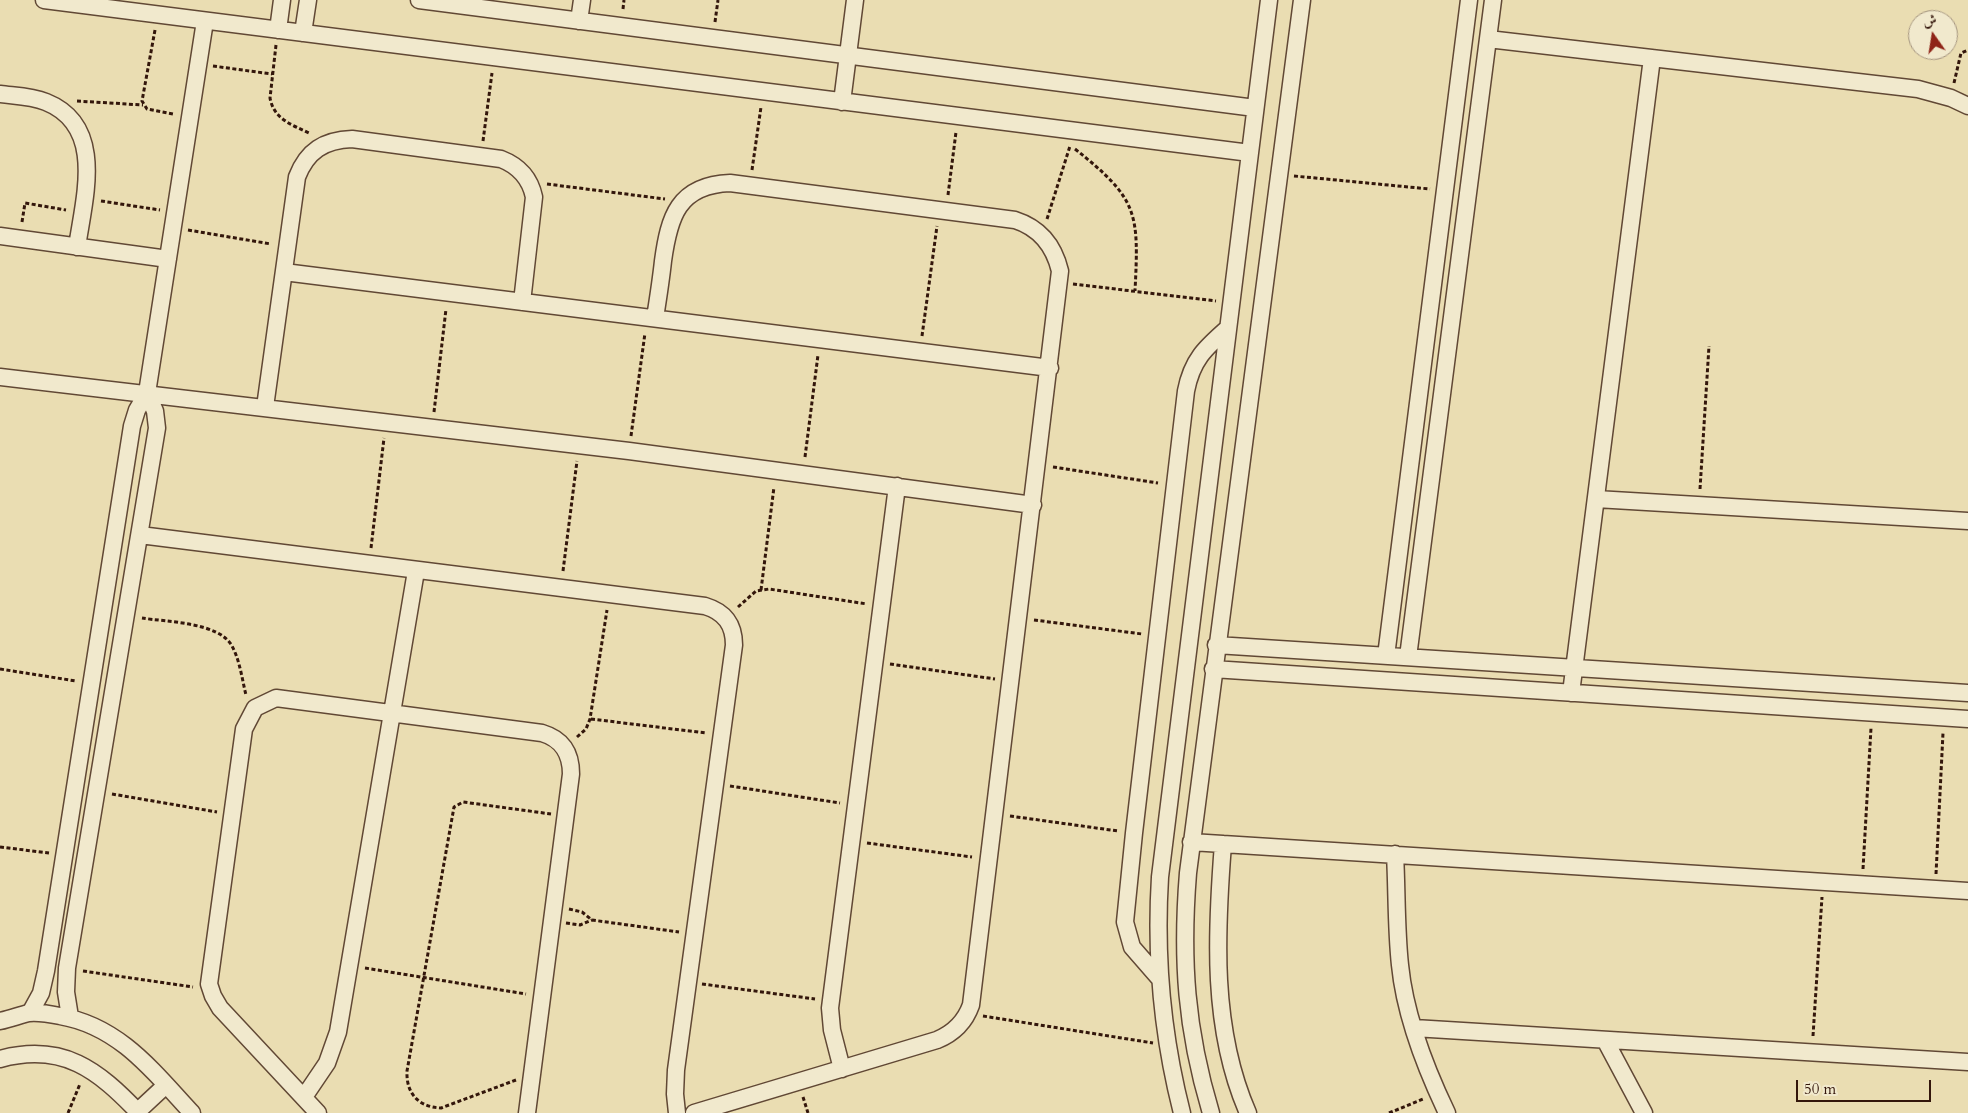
<!DOCTYPE html>
<html>
<head>
<meta charset="utf-8">
<style>
	body { margin:0 }
	#map { position:relative; width:1968px; height:1113px; overflow:hidden; background:#eaddb2; font-family:Cardo,Amiri,serif }
	canvas { display:block }
	.north { position:absolute; left:1908px; top:10px; width:50px; height:50px; box-sizing:border-box; background:#f1e9cd; border:1px solid #a5957f; border-radius:50%; rotate:347deg; font-size:14px; font-weight:700; line-height:20px; text-align:center; color:#33160b }
	.north::after { content:''; display:block; margin:auto; width:18px; height:22px; background:#8f2418; clip-path:polygon(50% 0,100% 100%,50% 72%,0 100%) }
	.scale { position:absolute; left:1796px; top:1080px; width:135px; height:22px; box-sizing:border-box; border:2px solid #33160b; border-top:0; padding-left:6px; font-size:15px; line-height:18px; white-space:nowrap; color:#33160b; -webkit-text-stroke:4px #f1e9cd; paint-order:stroke }
</style>
</head>
<body>
<div id="map">
<canvas width="1968" height="1113"></canvas>
<div class="north">ش</div>
<div class="scale">50 m</div>
</div>
<script>
const ctx = document.querySelector('canvas').getContext('2d');
ctx.lineJoin = 'round';
function strokePath(path, color, width, dash) {
  ctx.strokeStyle = color;
  ctx.lineWidth = width;
  ctx.lineCap = dash ? 'butt' : 'round';
  ctx.setLineDash(dash || []);
  ctx.stroke(path);
}
const path = new Path2D(`
	M623,9L624,0
	M715,22L718,0
	M155,30L142,101L147,109L173,114
	M276,45L270,98C274,120 293,125 311,134
	M213,66L272,74
	M1954,83L1961,53L1968,50
	M77,101L143,105
	M483,141L492,73
	M1075,149C1138,199 1139,212 1135,291
	M752,170L761,107
	M1294,176L1430,189
	M547,184L665,199
	M948,195L956,132
	M101,201L160,210
	M1047,219L1070,146
	M22,222L25,203L66,210
	M188,230L271,244
	M1073,284L1216,301
	M922,336L937,226
	M434,412L446,309
	M631,436L645,333
	M805,457L818,355
	M1053,467L1158,483
	M1700,489L1709,346
	M371,548L384,438
	M563,571L577,461
	M761,590L774,487
	M738,607L756,591L769,589L867,604
	M142,618C166,622 219,622 232,646C240,661 242,679 246,695
	M1034,620L1142,634
	M890,664L995,679
	M0,669L76,681
	M591,719L706,733
	M577,737L586,729L590,719L607,610
	M730,786L840,803
	M112,794L217,812
	M1010,816L1118,831
	M867,843L972,857
	M0,847L49,853
	M1863,869L1871,728
	M1936,874L1943,733
	M569,909L582,912L592,920L679,932
	M566,923L580,925L592,920
	M365,968L526,994
	M83,971L193,987
	M702,984L815,999
	M983,1016L1153,1043
	M1813,1036L1822,897
	M516,1080L441,1108C418,1107 406,1093 407,1071L454,807L463,802L551,814
	M803,1097L808,1113
	M68,1113L80,1084
	M1389,1113L1423,1099`);
const minor = new Path2D(`
	M44,0L1250,153
	M419,0L1255,108
	M579,21L582,0
	M278,30L282,0
	M303,33L308,0
	M1488,39L1918,89L1951,98L1968,106
	M0,94C15,96 31,96 46,102C106,126 84,198 77,247
	M842,102L855,0
	M0,236L168,259
	M284,272L1050,368
	M655,318C658,299 661,280 663,261C669,217 678,185 730,183L1015,220C1040,228 1054,246 1060,271L971,1005C965,1022 954,1033 937,1040L694,1113
	M0,377L629,451L1033,505
	M265,407L297,177C307,151 324,140 352,139L501,159C519,166 530,178 534,197L522,302
	M1596,499L1968,521
	M140,535L705,606C725,612 734,625 734,645L676,1070L675,1094L677,1113
	M1216,645L1968,693
	M1386,656L1469,0
	M1408,657L1493,0
	M1213,669L1968,719
	M1571,693L1652,58
	M1191,842L1968,891
	M1223,844C1216,933 1211,1029 1248,1113
	M1395,854C1397,891 1396,928 1400,965C1405,1016 1425,1067 1447,1113
	M1159,978L1132,947L1125,922L1134,833L1186,391C1192,360 1205,348 1228,328
	M30,1013L41,993L46,971L132,426L137,410L147,393L205,21
	M70,1017L66,992L67,968L157,428L155,411L147,393
	M0,1021C10,1019 20,1015 29,1013C39,1012 50,1014 60,1016C119,1026 153,1071 192,1113
	M1414,1028L1968,1062
	M1605,1040L1644,1113
	M0,1059C63,1042 98,1070 139,1113
	M842,1069L832,1030L830,1008L897,486
	M304,1097L327,1063L338,1032L416,571
	M138,1111L166,1085
	M318,1113L220,1008L213,996L209,984L244,729L255,708L276,698L542,733C562,739 571,753 571,774L527,1113
	M1182,1113C1162,1035 1155,958 1160,877L1269,0
	M1211,1113C1186,1030 1181,960 1188,873L1302,0`);
strokePath(minor, '#614835', 19);
strokePath(path, '#33160b', 3, [4, 2.5]);
strokePath(minor, '#f1e9cd', 16);
</script>
</body>
</html>
